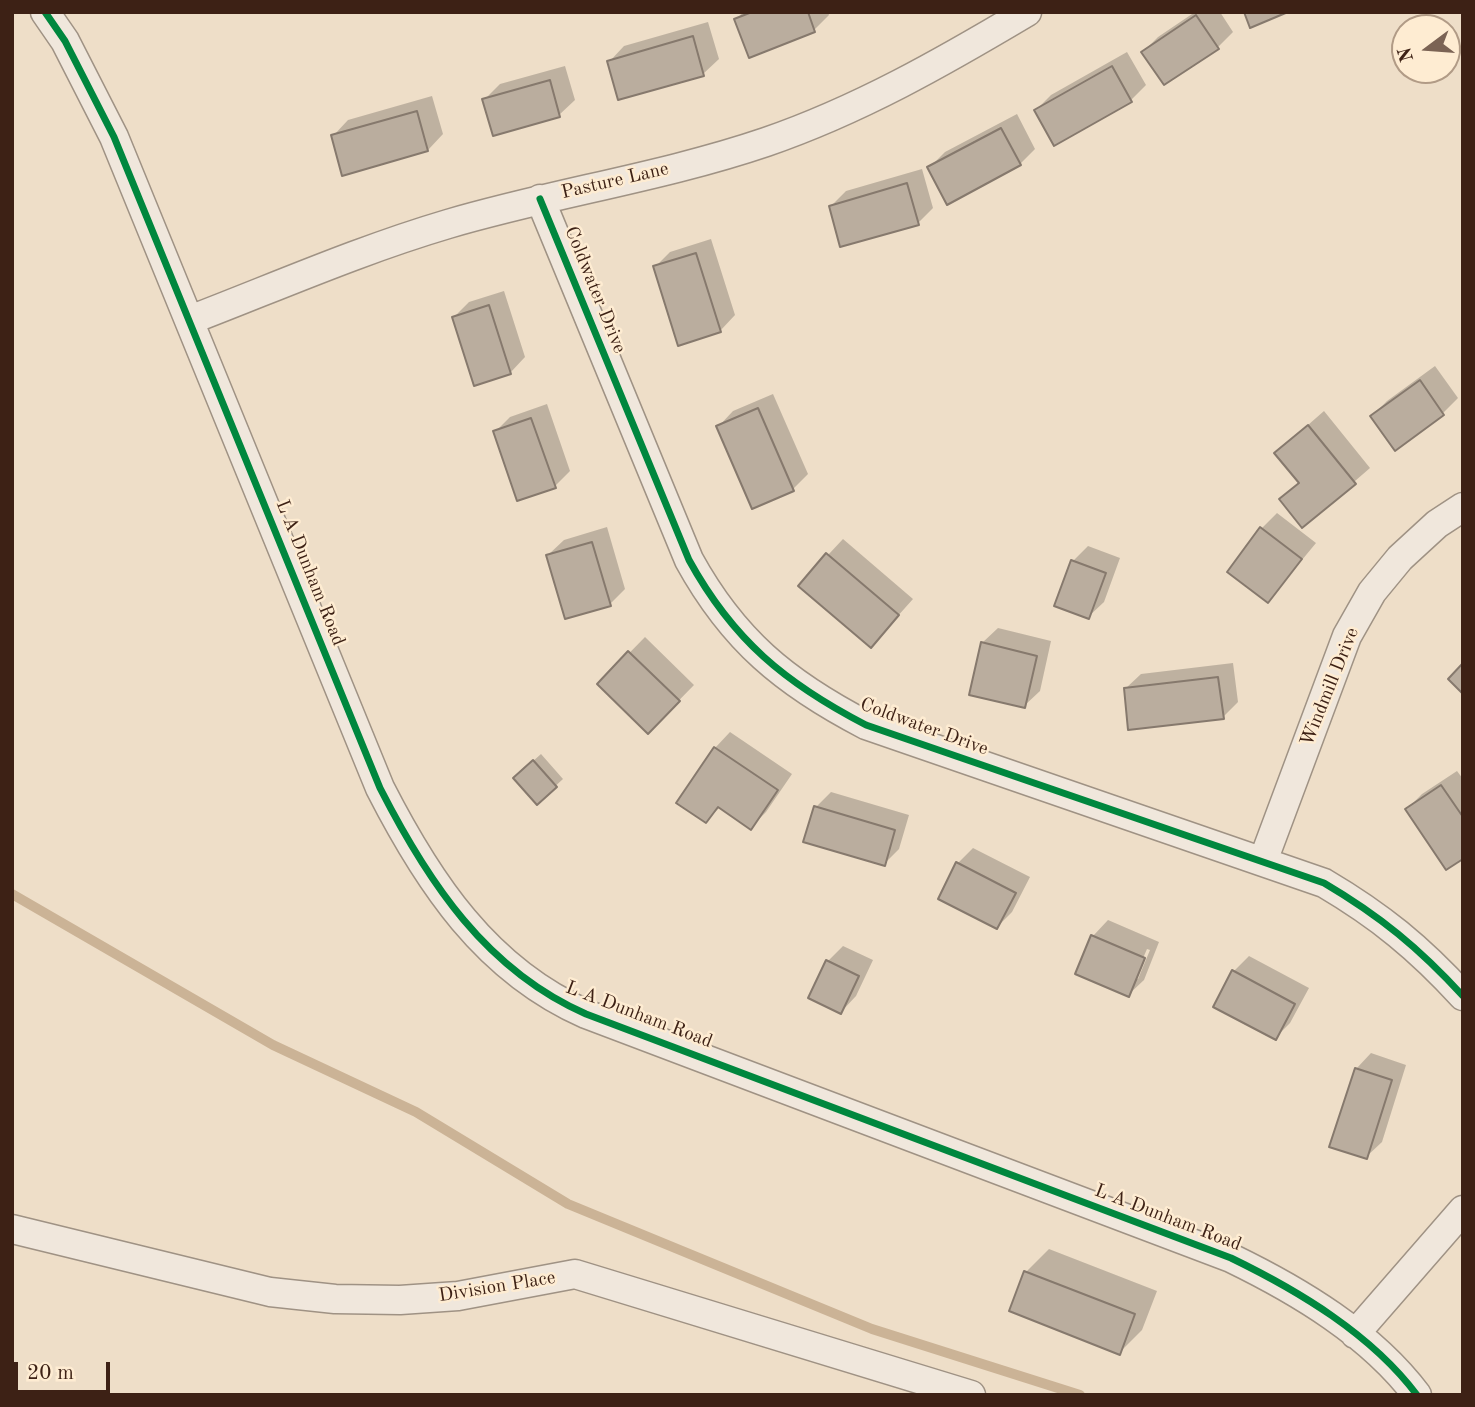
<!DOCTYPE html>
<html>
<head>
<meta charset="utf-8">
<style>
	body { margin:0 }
	#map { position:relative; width:1475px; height:1407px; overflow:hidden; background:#eedec8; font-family:"Old Standard TT",serif }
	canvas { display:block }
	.frame { position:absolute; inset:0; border:14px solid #3d2115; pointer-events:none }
	.north { position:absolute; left:1391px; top:14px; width:70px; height:70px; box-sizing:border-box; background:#feecd2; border:2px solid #b19b86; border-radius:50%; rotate:254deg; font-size:19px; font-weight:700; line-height:28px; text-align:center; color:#3d2115 }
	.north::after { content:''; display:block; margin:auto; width:24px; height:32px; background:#7b6354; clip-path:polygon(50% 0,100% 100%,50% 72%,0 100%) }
	.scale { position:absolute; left:14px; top:1362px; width:96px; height:32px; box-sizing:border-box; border:4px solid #3d2115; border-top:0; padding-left:9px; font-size:21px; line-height:24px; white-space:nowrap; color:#3d2115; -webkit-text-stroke:5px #feecd2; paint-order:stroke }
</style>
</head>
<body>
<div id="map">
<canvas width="1475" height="1407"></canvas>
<div class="frame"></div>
<div class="north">N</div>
<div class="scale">20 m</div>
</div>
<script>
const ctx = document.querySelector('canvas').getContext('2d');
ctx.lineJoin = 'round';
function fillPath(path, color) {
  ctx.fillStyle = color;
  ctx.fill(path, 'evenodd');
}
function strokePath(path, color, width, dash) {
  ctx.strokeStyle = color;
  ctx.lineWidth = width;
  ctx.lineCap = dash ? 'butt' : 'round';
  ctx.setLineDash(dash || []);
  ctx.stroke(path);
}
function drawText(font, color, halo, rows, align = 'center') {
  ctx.font = font + ' "Old Standard TT",serif';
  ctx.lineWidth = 5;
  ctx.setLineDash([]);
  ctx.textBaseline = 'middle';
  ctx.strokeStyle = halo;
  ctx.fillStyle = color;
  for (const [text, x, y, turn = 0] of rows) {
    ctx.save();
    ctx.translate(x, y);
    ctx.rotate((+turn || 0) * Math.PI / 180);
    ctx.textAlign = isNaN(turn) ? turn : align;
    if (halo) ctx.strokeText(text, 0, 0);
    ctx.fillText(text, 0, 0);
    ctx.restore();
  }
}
const shadow = new Path2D(`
	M743,12H828L829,15L814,30L736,20Z
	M1195,12H1220L1233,32L1218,47L1143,52L1158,37Z
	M708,22L719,59L703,74L609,62L624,46Z
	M1127,52L1146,85L1131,100L1036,110L1051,95Z
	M565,66L575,100L559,115L484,100L500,84Z
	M432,96L443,134L428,150L333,136L348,120Z
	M1017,114L1035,149L1020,164L929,168L945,152Z
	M922,169L933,208L918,223L831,206L846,191Z
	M711,239L735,315L720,331L655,267L670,252Z
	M504,291L525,357L510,373L454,317L469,302Z
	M1435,366L1458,398L1443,413L1395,448L1372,416L1387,401Z
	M773,394L808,474L793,489L718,427L733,411Z
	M547,404L570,471L555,486L495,432L510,417Z
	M1324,411L1370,468L1303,526L1281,499L1300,481L1276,453Z
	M1277,513L1316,543L1268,601L1262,528Z
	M607,527L625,589L610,604L548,555L564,540Z
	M843,539L913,599L871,646L828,555Z
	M1088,546L1120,558L1104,602L1088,617L1073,561Z
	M998,628L1051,641L1040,691L1024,706L982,643Z
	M645,637L694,685L648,732L599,684Z
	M1233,663L1238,702L1223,717L1125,689L1141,674Z
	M730,732L792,774L766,812L751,827L721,806L706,821L678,802L715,748Z
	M541,754L563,779L537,803L522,771Z
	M1457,771L1463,779V857L1407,809L1422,794Z
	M831,792L909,815L899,849L884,864L816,807Z
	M973,848L1030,877L1012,912L997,927L958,863Z
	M1108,920L1159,942L1144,980L1128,995L1093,936ZM1147,949L1150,950L1138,979H1134Z
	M843,946L873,960L856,996L841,1012L828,961Z
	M1249,956L1309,988L1290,1023L1275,1038L1215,1006L1234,971Z
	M1371,1053L1406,1065L1382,1142L1366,1157L1356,1069Z
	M1049,1249L1157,1291L1142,1330L1119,1353L1011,1310L1026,1272Z`);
const stream = new Path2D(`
	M12,894L273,1045L416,1112L568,1204L872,1329L1080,1395`);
const building = new Path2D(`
	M752,12H808L815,32L749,58L734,19Z
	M1244,12H1288L1250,28Z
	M1196,15L1219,49L1164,85L1141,52Z
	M693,36L704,76L618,100L607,61Z
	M1112,66L1132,102L1054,146L1034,110Z
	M550,80L560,117L493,136L482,99Z
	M417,111L428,151L342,176L331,135Z
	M1001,128L1021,165L947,205L927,167Z
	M907,183L919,225L840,247L829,206Z
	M696,253L721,332L678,346L653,266Z
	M489,305L511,374L474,386L452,317Z
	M1420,380L1444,415L1395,451L1370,416Z
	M758,408L794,491L752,509L716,426Z
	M531,418L556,488L517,501L493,431Z
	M1308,425L1356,484L1302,528L1279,499L1299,483L1274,453Z
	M1260,527L1302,559L1268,603L1227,572Z
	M592,542L611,606L565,619L546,555Z
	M826,553L899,615L871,648L798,586Z
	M1071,560L1106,573L1089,619L1054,606Z
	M981,642L1037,656L1025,708L969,695Z
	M628,651L680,701L648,734L597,684Z
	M1463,663V694L1448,679Z
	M1218,677L1224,719L1128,730L1124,688Z
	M714,747L778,790L751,830L718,807L706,823L676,803Z
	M533,760L557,787L537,805L513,778Z
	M1441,785L1463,817V859L1446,870L1405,809Z
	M814,806L895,830L885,866L803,842Z
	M956,862L1016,893L997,929L938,899Z
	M1091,935L1145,958L1129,997L1075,974Z
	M826,960L859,976L841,1014L808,998Z
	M1232,970L1295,1004L1276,1040L1213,1007Z
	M1355,1068L1392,1080L1367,1159L1329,1147Z
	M1024,1271L1135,1314L1120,1355L1009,1311Z`);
const street = new Path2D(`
	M45,12L65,41L114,137L380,788C428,882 486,970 586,1014L1231,1258C1299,1291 1371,1334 1417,1395
	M540,199L689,560C733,640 785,683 866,725L1324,883C1380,916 1419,948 1463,996
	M190,320C276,287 360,250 448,224C553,193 663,177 766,142C859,110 943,62 1027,12
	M1263,861L1347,636L1372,592L1400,558L1437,524L1463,507
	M12,1229L270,1292L335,1299L400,1300L458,1296L575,1274L971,1395
	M1355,1334L1463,1210`);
const cycleway = new Path2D(`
	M45,12L65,41L114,137L380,788C428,882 486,970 586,1014L1231,1258C1299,1291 1371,1334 1417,1395
	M540,199L689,560C733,640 785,683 866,725L1324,883C1380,916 1419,948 1463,996`);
const streetNames = [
	["Pasture Lane",615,181,-13],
	["Coldwater Drive",595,290,68],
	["L A Dunham Road",310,573,68],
	["Windmill Drive",1330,687,-68],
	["Coldwater Drive",924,727,20],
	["L A Dunham Road",639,1015,21],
	["L A Dunham Road",1168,1218,21],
	["Division Place",497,1287,-9]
];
fillPath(shadow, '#0003');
strokePath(stream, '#cbb396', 10);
fillPath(building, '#baad9e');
strokePath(building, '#86796d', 2);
strokePath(street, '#9f9284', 31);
strokePath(street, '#f0e7dc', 28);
strokePath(cycleway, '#00873e', 7);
drawText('19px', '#3d2115', '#feecd2', streetNames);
</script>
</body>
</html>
